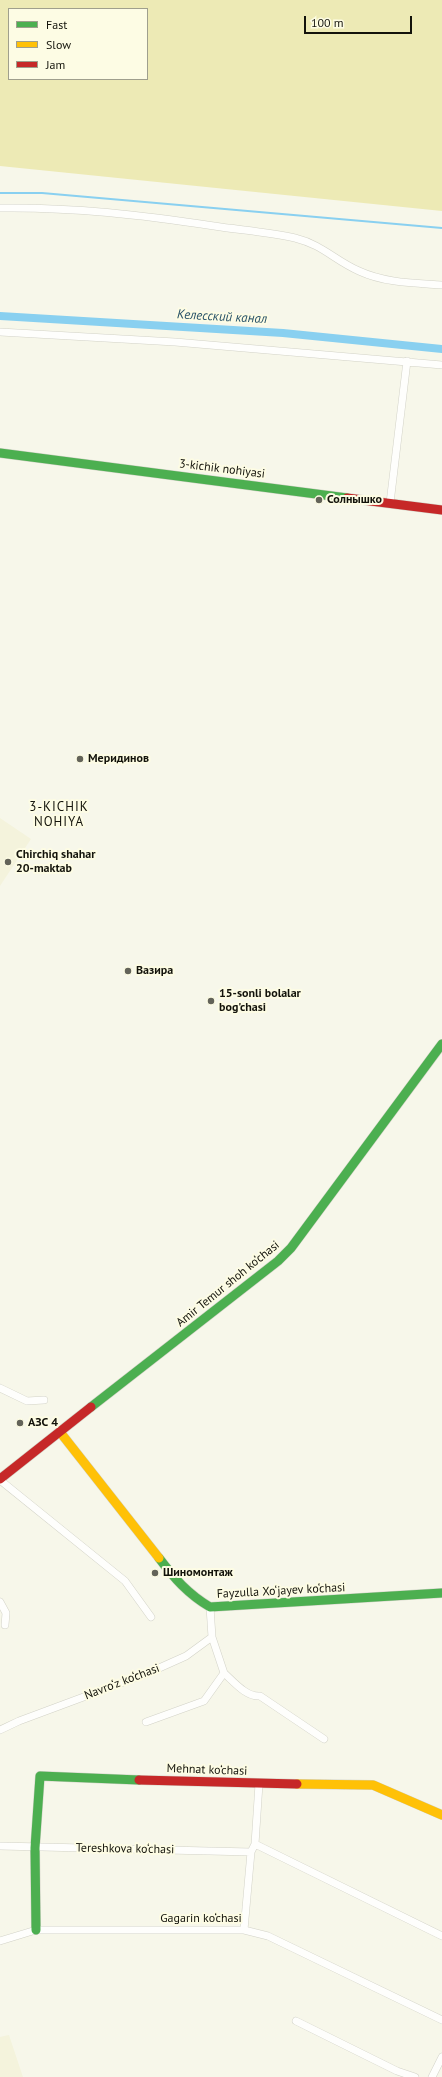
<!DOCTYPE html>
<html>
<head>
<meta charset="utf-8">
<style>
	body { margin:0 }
	#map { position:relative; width:442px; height:2077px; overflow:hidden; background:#f7f7ea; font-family:"PT Sans",sans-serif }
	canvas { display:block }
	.legend { position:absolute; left:8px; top:8px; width:140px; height:72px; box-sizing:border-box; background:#fdfce4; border:1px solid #9f9f8d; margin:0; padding:5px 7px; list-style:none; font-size:12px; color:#13130b }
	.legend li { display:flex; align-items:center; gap:8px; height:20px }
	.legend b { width:20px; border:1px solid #9f9f8d }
	.scale { position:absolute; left:304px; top:16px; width:108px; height:18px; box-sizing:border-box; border:2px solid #13130b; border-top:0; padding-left:5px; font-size:12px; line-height:14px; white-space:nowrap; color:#13130b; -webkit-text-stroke:3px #fdfce4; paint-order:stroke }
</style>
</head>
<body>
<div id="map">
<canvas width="442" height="2077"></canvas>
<ul class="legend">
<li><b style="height:5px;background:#4caf50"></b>Fast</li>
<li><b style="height:5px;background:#ffc107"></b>Slow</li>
<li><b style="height:5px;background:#c62828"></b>Jam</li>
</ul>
<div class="scale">100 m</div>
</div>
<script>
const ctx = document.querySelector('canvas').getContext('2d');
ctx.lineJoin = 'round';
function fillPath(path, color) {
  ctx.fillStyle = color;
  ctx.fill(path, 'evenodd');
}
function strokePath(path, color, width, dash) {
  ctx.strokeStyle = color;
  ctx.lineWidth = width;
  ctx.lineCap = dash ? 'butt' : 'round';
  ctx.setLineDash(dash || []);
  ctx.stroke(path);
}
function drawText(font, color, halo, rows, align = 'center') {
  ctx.font = font + ' "PT Sans",sans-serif';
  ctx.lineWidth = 4;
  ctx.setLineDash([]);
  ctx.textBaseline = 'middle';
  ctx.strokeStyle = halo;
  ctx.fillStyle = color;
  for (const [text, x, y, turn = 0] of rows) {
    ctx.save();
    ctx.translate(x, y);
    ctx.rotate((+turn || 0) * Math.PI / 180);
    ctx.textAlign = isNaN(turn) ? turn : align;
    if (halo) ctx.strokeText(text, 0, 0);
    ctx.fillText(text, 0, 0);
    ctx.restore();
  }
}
const built = new Path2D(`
	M0,818L31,839L0,886Z
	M9,2035L23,2077H0V2037Z`);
const green = new Path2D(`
	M0,0H442V211L0,166ZM9,9H147V79H9Z`);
const stream = new Path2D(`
	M0,193H42L442,228`);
const canal = new Path2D(`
	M0,316L283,333L442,349`);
const street = new Path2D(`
	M0,208C73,207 142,215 214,226C240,230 269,232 295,238C323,245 334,260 359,271C385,283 414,283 442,285
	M0,332L175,342L442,365
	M390,503L407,361
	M0,1388L27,1401L44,1400
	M0,1480L125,1581L151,1617
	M0,1602L6,1613L5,1625
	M224,1673C234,1682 246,1697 260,1696L324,1739
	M146,1722L204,1701L224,1673L212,1637
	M0,1730L19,1721L148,1673L186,1656L212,1637L210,1607
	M255,1844L442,1936
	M0,1846L251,1852
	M244,1930L251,1852L255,1844L259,1784
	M0,1941L36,1930H244L268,1936L442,2020
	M296,2021L397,2071L415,2077
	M432,2077L442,2057`);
const fast = new Path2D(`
	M0,453L347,498
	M91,1407L278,1261L291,1248L442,1044
	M159,1558C174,1578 188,1594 210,1607L442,1593
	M36,1930L35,1848L40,1776L139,1780`);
const slow = new Path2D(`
	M60,1432L159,1558
	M297,1784L373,1785L442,1815`);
const jam = new Path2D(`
	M347,498L442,510
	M0,1479L91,1407
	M139,1780L297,1784`);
const markers = [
	[319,500,4,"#636359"],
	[80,759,4,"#636359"],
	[8,862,4,"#636359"],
	[128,971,4,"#636359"],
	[211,1001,4,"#636359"],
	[20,1423,4,"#636359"],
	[155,1573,4,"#636359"]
];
const streetNames = [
	["3-kichik nohiyasi",222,469,7],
	["Amir Temur shoh ko‘chasi",228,1284,-39],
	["Fayzulla Xo‘jayev ko‘chasi",281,1591,-3],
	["Navro‘z ko‘chasi",122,1682,-21],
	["Mehnat ko‘chasi",207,1770,2],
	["Tereshkova ko‘chasi",125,1849,1],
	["Gagarin ko‘chasi",201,1919]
];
const poiNames = [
	["Солнышко",327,500],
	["Меридинов",88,759],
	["Chirchiq shahar",16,855],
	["20-maktab",16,869],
	["Вазира",136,971],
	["15-sonli bolalar",219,994],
	["bog'chasi",219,1008],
	["АЗС 4",28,1423],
	["Шиномонтаж",163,1573]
];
const waterNames = [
	["Келесский канал",222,317,3]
];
const neighbourhoodNames = [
	["3-KICHIK",59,807],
	["NOHIYA",59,822]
];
fillPath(built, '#f4f3dc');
fillPath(green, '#edeab5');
strokePath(stream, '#89d0f0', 2);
strokePath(canal, '#89d0f0', 8);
strokePath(street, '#d2d2c7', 8);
strokePath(fast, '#d2d2c7', 10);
strokePath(slow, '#d2d2c7', 10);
strokePath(jam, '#d2d2c7', 10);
strokePath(street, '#fefefc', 7);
strokePath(fast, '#4caf50', 9);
strokePath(slow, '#ffc107', 9);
strokePath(jam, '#c62828', 9);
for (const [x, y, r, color] of markers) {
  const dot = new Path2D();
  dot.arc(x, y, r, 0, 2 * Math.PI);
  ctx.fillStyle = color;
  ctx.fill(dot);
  strokePath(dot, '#fdfce4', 1.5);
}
drawText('12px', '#13130b', '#fdfce4', streetNames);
drawText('bold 12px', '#13130b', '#fdfce4', poiNames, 'left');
drawText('italic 13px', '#285268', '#fdfce4', waterNames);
ctx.letterSpacing = '1px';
drawText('13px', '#13130b', '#fdfce4', neighbourhoodNames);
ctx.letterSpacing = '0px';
</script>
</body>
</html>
